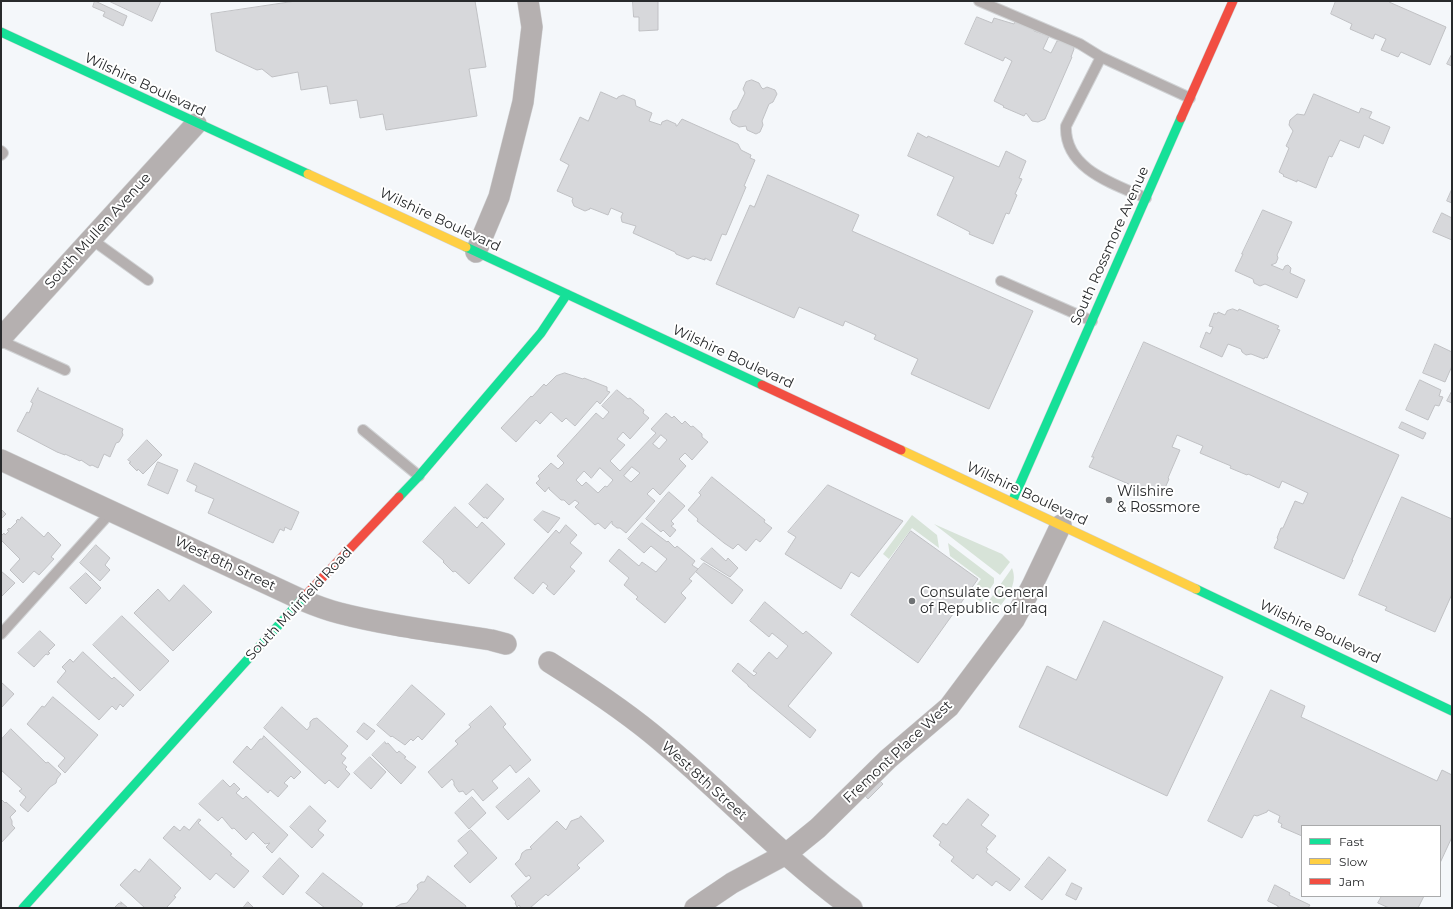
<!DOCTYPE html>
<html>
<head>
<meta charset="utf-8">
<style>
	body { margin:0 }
	#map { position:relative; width:1453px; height:909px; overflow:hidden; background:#f4f7fa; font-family:Montserrat,sans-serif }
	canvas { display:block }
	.frame { position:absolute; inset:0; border:2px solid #282a2c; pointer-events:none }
	.legend { position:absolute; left:1301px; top:825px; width:140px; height:72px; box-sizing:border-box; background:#fff; border:1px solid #a9aaab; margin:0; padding:5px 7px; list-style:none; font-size:12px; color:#282a2c }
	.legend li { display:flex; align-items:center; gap:8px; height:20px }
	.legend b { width:20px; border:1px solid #a9aaab }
</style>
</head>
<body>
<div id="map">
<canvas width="1453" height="909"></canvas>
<div class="frame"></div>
<ul class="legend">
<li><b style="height:5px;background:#16e098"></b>Fast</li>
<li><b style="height:5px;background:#ffcf43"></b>Slow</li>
<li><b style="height:5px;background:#f24e42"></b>Jam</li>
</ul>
</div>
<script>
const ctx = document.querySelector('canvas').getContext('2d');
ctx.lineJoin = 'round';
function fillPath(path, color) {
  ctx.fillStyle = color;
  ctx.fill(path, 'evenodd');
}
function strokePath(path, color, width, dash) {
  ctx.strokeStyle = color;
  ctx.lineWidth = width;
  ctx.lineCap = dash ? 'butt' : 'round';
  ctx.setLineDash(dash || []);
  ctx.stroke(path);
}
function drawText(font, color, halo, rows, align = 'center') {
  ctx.font = font + ' Montserrat,sans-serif';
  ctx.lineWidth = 4;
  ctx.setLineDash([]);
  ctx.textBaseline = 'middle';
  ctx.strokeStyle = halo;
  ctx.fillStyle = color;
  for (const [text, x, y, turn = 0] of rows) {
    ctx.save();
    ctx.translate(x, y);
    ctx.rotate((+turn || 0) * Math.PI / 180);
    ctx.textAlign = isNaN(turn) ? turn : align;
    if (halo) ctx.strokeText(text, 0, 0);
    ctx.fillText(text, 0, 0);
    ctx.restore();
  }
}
const green = new Path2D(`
	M912,515L937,535L939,548L912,528L889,559L883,554Z
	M934,524L1002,554L1010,562L1000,575Z
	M948,543L994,578V583L981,602L970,594L981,579L950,556Z
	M1012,568C1019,585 1005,599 996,612L986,605Z`);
const building = new Path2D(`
	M95,1L127,16L123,26L103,16L105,12L93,7Z
	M109,1H161L152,21Z
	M296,1H475L486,67L469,69L477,116L386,130L383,114L360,118L357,100L330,104L327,86L301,90L298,72L272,77L262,69L257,70L216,51L211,14Z
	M633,1H658V30L639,31V17H634Z
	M1336,1H1389V2L1446,27L1430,65L1401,52L1398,57L1381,50L1386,39L1375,34L1373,39L1350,29L1352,24L1331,14Z
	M977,17L992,23L994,18L1014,24L1015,21L1034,28V31L1049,36L1043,49L1051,53L1057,41L1062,40L1072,44L1074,49L1071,57H1072L1045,119L1038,122L1032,121L1026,113L1024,116L1003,107L1004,106L994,101L1012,61L1005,57L1003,61L965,44Z
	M1452,54V66L1447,64Z
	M752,80L759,83L761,87L763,89L767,87L775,90L777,94L773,102L769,104L762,121L763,125L760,132L756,134L747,130L746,126L739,127L732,123L730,119L733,111L737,109L745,93L743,89L746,82Z
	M601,92L617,99L618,97L623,95L635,100L636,106L652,113L649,121L661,125L662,122L667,120L676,124V126H677L682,119L738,144L741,150L751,155L750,158L755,160L744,186L746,187L726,235L722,234L711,261L705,258V260L693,256L688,259L676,254L675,252L633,233L636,226L622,222L621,217L623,213L611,208L608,215L590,208V209L585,211L574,206L572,201L573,198L557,191L569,165L560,160L580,117L588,121Z
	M1314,94L1359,113L1361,108L1372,112L1369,118L1390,127L1383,144L1364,135L1359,148L1340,140L1332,157L1329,156L1316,188L1297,180V182L1283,176L1284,175L1279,172L1289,148L1286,146L1293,131L1289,125L1290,120L1297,114L1304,115Z
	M918,133L927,138L928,136L999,167L1006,151L1026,161L1019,178L1022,179L1015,194L1017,195L1009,214L1006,213L993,244L969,234L970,232L937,215L954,177L908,156Z
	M768,175L859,215L852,231L1033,311L989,409L911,374L918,359L874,339L876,335L845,321L843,326L799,307L794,318L716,284L750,205L754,207Z
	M1452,189V203L1447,201Z
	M1263,210L1292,222L1277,255L1278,258L1276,263L1271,265L1283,270L1285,266L1288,265L1291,268L1290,273L1305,280L1297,298L1265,284L1260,286L1254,283L1253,279L1235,271L1243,254H1242Z
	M1442,213L1452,218V240L1433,232Z
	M1233,309L1238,311L1239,309L1279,326L1277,329L1280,330L1267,358L1265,357L1264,359L1251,354L1246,355L1242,352L1241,349L1228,344L1222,357L1200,347L1206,332L1210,334L1213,327L1209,326L1214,313L1217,314L1218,312L1225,315L1227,311Z
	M1144,342L1399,455L1352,560H1353L1344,579L1274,548L1278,539L1277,538L1281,528H1283L1295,501L1303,504L1308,493L1282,481L1279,488L1248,474L1247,475L1230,468L1231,466L1200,453L1203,446L1177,435L1172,447L1180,450L1168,478L1169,479L1165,488H1163L1159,497L1089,467L1094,457H1092Z
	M1435,344L1452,352V366L1445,382L1423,373Z
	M565,373L583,379L584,378L607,387V391L610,392L600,404L597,401L575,426L566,418L562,422L551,412L540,424L536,420L516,442L501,428L531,396L532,397L544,384L546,386L556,376Z
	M1420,380L1441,390L1439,396L1443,397L1439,406L1435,405L1428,420L1406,410Z
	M38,388V390L123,429L122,432L123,435L119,442L116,443L110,457L104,454L98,468L92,465L90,466L81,460L80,461L65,454V455L57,452L17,431L27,412L29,413L33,403L31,402Z
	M617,390L628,399L630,398L644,410L643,413L649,418L630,439L623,432L617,439L625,445L610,461L620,471L656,433L651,429L666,413L672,418L674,416L682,424L685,421L691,427L693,426L702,434V437L708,442L692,460L685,453L679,459L686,466L660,495L653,488L647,494L655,501L626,533L620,528H617L612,524V521L605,529L598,523L595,525L575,507L579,503L575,500L569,505L564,500H561L549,489V487L545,492L536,483L540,479L538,476L551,463L558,469L564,463L557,456L596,413L603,419L609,412L602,406ZM661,435L667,440L659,449L653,444ZM632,467L640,473L631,482L624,476ZM600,468L613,480L607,487L605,486L598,493L586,482L582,486L576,480L584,471L591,478Z
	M1452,391V403L1447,401Z
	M1402,422L1426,433L1423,439L1399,428Z
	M147,440L162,455L143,474L138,469L137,471L129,463L131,462L128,460Z
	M158,462L178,470L168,494L148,485Z
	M195,463L299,512L291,530L285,527L284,531L280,529L273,543L208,513L214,499L195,491L197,486L187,481Z
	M712,477L765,520L764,522L772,528L760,542L756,539L746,551L738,544L733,549L724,543L697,521L698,519L688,510L701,495L699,493Z
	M487,484L504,499L487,519L486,517L484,518L469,504Z
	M828,485L903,521L859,577L851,572L841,589L785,554L796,537L788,532Z
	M669,492L685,506L671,521L674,524L671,526L676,530L670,537L663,530L661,532L646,519Z
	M1402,497L1452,519V594L1435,632L1385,610L1387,607L1359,595Z
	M455,507L477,528L482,522L505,544L469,584L455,571L453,572L443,562L444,561L423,542Z
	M1,509L6,514L1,519Z
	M543,511L560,518L548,533L534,520Z
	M22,517L44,537L48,532L61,545L51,557L54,559L39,575L34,571L23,583L10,570L20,559L1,540V536L4,533L5,535L9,531L7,530L9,528L10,529L17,522L16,521L18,519L19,520Z
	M642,523L667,542L668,541L675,548L677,546L695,561L692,565L698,569L689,579L692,581L681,593L686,598L665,623L636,599L638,597L624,585L629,578L609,561L619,549L639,566L642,562L656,572L667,559L651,546L644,553L628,539Z
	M566,525L577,535L570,543L582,553L570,567L575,571L554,595L546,588L548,586L543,582L533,594L514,578L556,530L559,533Z
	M911,531L978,579L918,663L851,615Z
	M96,545L110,558L105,565L110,570L100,581L80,563Z
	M712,548L726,561L728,558L738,568L730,577L701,559Z
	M704,563L730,579L743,590L732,604L696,572Z
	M1,571L15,583L1,597Z
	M86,573L101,588L86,604L70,588Z
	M184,585L212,612L173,651L134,613L158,589L169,601Z
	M765,602L803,634L806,631L832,653L788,706L816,730L810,738L748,686V685L732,671L738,663L754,676L757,673L753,671L769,652L777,659L788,646L772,633L769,637L750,621Z
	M122,616L169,661L140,691L93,645Z
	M1104,621L1223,677L1167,796L1019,727L1047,666L1076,680Z
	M40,631L55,645L48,652L50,653L48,655L46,654L34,667L18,653Z
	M83,652L112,679L114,677L134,695L123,707L120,704L116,710L112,706L99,720L57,682L66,671L62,667L70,659L73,662Z
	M1,682L14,694L1,708Z
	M412,685L445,714L422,740L418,736L413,741L411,739L405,745L392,736L391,737L377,725Z
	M1271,690L1305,706L1301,717L1437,781L1442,770L1452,775V837L1440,863V826H1302V836L1281,827L1282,824L1278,822L1280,816L1268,810L1267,812L1257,816L1254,815L1242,838L1208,821Z
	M53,697L98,735L65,773L58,766L65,758L27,724L42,706L44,707Z
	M491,706L506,724L503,727L531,760L516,773L510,765L492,781L498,788L483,801L473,789L466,795L463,791L459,792L454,785V782L452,779L442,788L428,772L458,744L455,741L471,727L469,725Z
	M282,707L307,730L310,726V722L313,719L317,718L348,746L341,754L346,758L342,763L347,767L345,769L350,774L338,788L329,780L325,784L264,728Z
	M364,723L375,731L367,740L357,732Z
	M11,729L46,763L48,762L61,774L57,779L56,783L50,787L28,812L20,805L26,797L19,791L22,789L1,770V740Z
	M264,736L301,772L294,779L291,776L284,783L288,786L278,797L270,790L268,793L233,762L247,746L251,750L260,739H262Z
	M385,742L386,744L388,743L397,753L399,751L406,757L404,758L416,767L401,784L372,755Z
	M370,757L386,772L371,789L354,773Z
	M875,776L883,784L868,799L860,790Z
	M529,778L540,791L508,820L496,807Z
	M223,780L230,787L234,783L240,789L236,793L243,799L246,796L288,835L272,853L266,847L270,843L265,844L253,832L246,840L234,828L232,829L222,817L218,821L199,804Z
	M472,797L486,813L469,829L455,813Z
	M1,799L5,803L6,802L16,811L10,817L12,821V825L15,828L1,843Z
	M968,799L989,815L981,825L996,836L986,848L988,849L986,852L1020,879L1010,891L996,881L992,886L977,874L973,879L951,861L954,857L939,845L941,842L933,836L943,823L946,825Z
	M310,806L326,821L318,830L324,835L312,848L290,827Z
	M581,816L604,841L577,865L580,868L548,896L546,894L530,908H521L519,905L517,907L515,903L516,902L511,896L531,878L529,875L526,877L515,864L520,859L522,853L526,850L532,849L530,847L557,821L566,830L571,821L579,818Z
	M199,819L201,820L198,823L232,854L230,855L249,871L234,888L216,873L210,880L163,838L174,826L180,831L184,826L189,830Z
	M471,830L497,858L470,883L454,866L468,853L458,841Z
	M1049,857L1066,870L1042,900L1025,887Z
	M280,858L299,876L283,895L263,877Z
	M150,859L181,888L174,896L176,897L167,907L169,908H145L120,885L135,869L139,872Z
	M323,873L363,904L360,908H325L306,893Z
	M428,876L466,906L465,908H394L401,904L407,903L418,889L417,885L421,882H424Z
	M1072,883L1082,888L1076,900L1066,895Z
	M1275,885L1290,893L1289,895L1310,905L1308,908H1278V906L1268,901Z
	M1382,896H1424L1418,908H1389L1378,903Z
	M121,902L128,908H114L119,903L121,904Z
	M248,902L254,908H243Z`);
const lane = new Path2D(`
	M979,1L1080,44L1101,57
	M1,151L3,153L1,155
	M1146,198C1114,184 1064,169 1066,126L1101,57L1190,98
	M91,239L148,280
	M1001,281L1092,321
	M1,341L65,370
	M363,430L419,476
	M1,634L112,511`);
const street = new Path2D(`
	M476,252L499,197L523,102L532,27L528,1
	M1,338L196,124
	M1,460L302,600C314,605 327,610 339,613C389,626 441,632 491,640L506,644
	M549,662C584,684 619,707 651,733C720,789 780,856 852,908
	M695,908L732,883L786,854L818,828L888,759L949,707L1014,620L1032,586L1061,525`);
const fast = new Path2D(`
	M1,32L308,174
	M466,247L762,385
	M399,497L419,476L541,333L567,294
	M1012,502L1181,118
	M1196,589L1452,711
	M23,908L304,597`);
const slow = new Path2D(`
	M308,174L466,247
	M901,450L1196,589`);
const jam = new Path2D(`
	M1181,118L1233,1
	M762,385L901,450
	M304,597L399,497`);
const markers = [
	[1109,500,4,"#6f7274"],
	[912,601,4,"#6f7274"]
];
const streetNames = [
	["Wilshire Boulevard",145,85,25],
	["Wilshire Boulevard",440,220,25],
	["South Mullen Avenue",98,231,-48],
	["South Rossmore Avenue",1110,246,-66],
	["Wilshire Boulevard",733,357,25],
	["Wilshire Boulevard",1027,494,25],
	["West 8th Street",225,564,25],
	["South Muirfield Road",299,604,-47],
	["Wilshire Boulevard",1320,632,25],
	["Fremont Place West",898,752,-43],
	["West 8th Street",704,781,42]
];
const poiNames = [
	["Wilshire",1117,492],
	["& Rossmore",1117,508],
	["Consulate General",920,593],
	["of Republic of Iraq",920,609]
];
fillPath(green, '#d7e3d8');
fillPath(building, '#d7d8db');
strokePath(building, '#c0c1c4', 1);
strokePath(lane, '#d0d2d4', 12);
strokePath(street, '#d0d2d4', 22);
strokePath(fast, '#d0d2d4', 10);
strokePath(slow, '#d0d2d4', 10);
strokePath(jam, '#d0d2d4', 10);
strokePath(lane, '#b5b0b0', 10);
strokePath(street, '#b5b0b0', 21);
strokePath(fast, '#16e098', 9);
strokePath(slow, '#ffcf43', 9);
strokePath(jam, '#f24e42', 9);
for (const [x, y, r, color] of markers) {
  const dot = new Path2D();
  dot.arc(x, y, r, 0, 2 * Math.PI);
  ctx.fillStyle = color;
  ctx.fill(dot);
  strokePath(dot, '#fff', 1.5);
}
drawText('14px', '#282a2c', '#fff', streetNames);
drawText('14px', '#282a2c', '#fff', poiNames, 'left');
</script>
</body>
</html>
